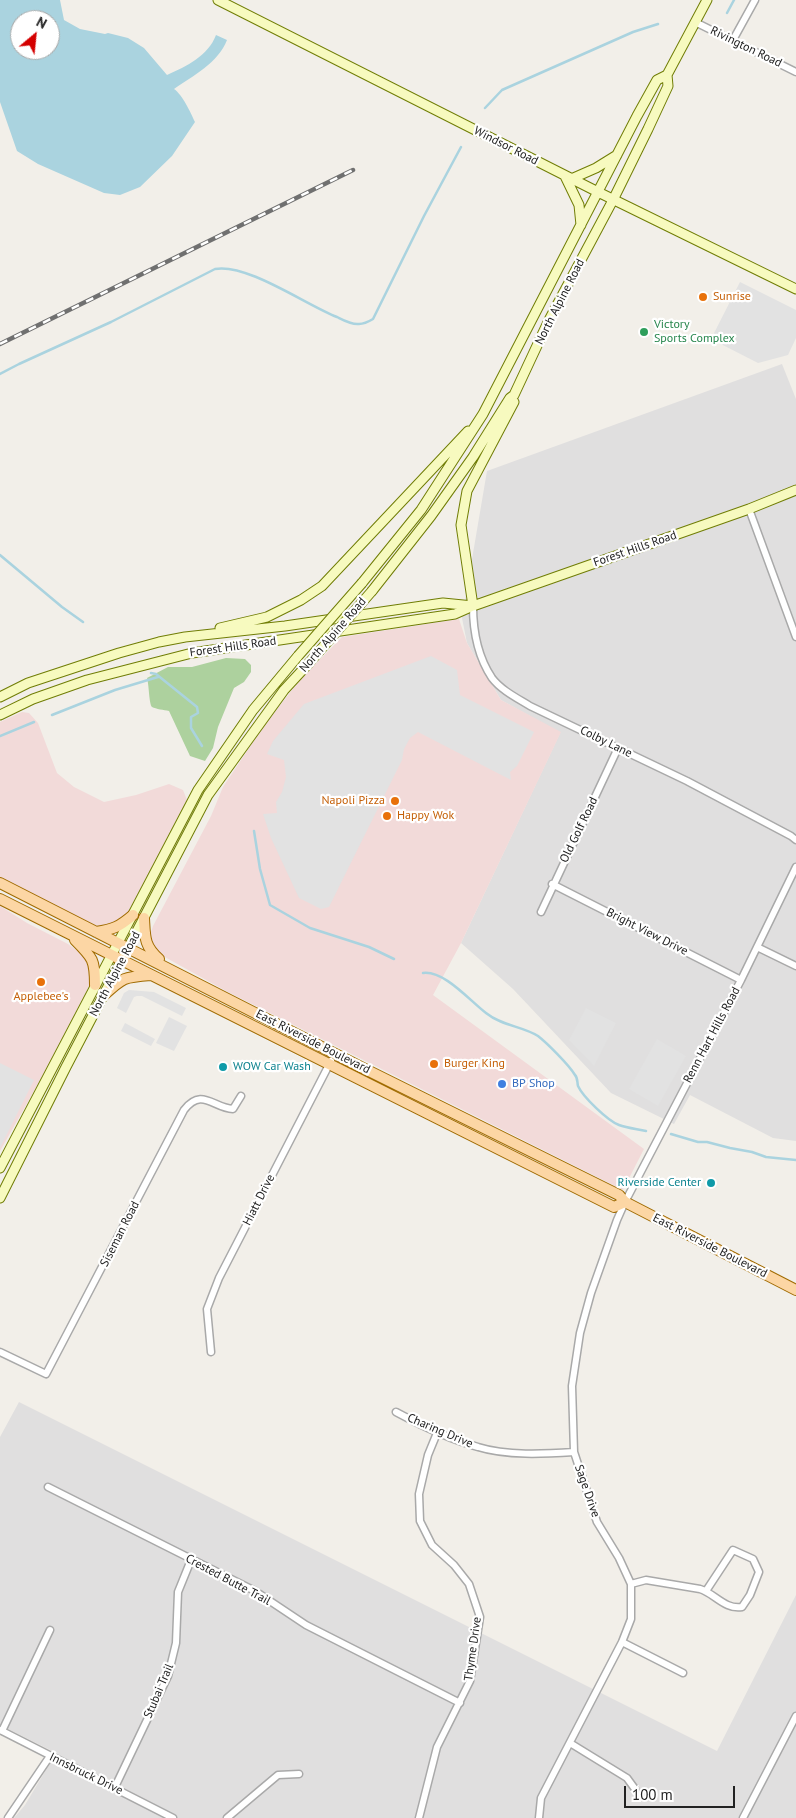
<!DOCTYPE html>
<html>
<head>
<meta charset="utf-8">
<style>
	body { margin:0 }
	#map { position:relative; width:796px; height:1818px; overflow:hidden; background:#f2efe9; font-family:"PT Sans",sans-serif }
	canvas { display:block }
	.north { position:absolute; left:10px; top:10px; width:50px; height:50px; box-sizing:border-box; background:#fff; border:1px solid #a7a7a7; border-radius:50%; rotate:28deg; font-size:14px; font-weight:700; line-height:20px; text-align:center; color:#222 }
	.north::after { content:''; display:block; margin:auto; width:18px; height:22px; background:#d40000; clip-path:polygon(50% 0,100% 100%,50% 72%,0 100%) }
	.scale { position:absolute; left:624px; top:1786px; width:111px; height:22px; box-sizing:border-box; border:2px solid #222; border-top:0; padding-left:6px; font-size:15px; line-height:18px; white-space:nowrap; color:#222; -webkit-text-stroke:4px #fff; paint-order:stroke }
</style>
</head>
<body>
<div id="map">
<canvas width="796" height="1818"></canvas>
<div class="north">N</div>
<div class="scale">100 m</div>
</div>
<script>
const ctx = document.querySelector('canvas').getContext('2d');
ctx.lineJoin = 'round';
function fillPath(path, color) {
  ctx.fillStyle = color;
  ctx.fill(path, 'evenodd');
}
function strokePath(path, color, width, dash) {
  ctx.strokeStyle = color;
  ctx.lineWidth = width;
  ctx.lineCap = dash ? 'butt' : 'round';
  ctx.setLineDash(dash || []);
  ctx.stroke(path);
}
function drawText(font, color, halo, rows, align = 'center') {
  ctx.font = font + ' "PT Sans",sans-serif';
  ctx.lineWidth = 4.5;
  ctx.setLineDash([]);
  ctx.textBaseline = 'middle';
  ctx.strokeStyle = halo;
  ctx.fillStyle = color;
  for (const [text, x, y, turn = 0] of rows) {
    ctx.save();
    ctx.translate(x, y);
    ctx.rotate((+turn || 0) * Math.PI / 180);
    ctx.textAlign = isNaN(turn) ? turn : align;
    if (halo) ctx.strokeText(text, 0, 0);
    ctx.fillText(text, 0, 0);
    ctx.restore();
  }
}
const residential = new Path2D(`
	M782,364L796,399V1141L773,1138L690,1095L674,1124L611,1093L513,989L461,943L560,733L501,700L467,643L462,618L487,471Z
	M19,1402L717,1751L796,1595V1818H14L25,1805L56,1753L0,1725V1437Z`);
const commercial = new Path2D(`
	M459,619L467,643L501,700L561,732L461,943L433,995L644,1149L623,1190L226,991L163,956L152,946L150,935L153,926L211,816L223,787L263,727L299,681L342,637Z
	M22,712L29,713L38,723L57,773L74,787L104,802L136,795L169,784L183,790L187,800L128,913L117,925L96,927L0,880V722Z
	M0,906L27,923L68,944L87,958L92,971L90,985L54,1056L0,1151Z`);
const forest = new Path2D(`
	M226,658L245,659L251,665V672L244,682L234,688L218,727L213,748L205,761L190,756L169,711C164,710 156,709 152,707C149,704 149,684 147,678L168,667H192Z`);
const parking = new Path2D(`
	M740,282L796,310V338L788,355L758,363L711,339Z
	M431,656L457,670L460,695L534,732L517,766L510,772L511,780L418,732L410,738L404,749L402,760L329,907L321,909L299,898L271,838L263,814L277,813L276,802L282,792L286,777L284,760L267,754L273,741L304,704Z
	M129,990L154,992L186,1008L182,1016L142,996H137L134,997L126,1013L117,1008L124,993Z
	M586,1008L616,1023L594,1066L569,1040Z
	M169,1017L187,1026L174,1051L156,1043Z
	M125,1023L155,1039L151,1046L121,1031Z
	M657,1039L686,1056L658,1106L629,1089Z
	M0,1063L34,1080L0,1148Z`);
const water = new Path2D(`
	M0,0H60L64,20L80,29L105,34L108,33L128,38L144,48L167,75C187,66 208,56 216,35L227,40C218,63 193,76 174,89C182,94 191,113 195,122L172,156L140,187L120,195L104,193L38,164L17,151L0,102ZM20,20H50V50H20Z`);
const stream = new Path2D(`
	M727,13L734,0
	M485,108L502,90L633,32L658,24
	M0,374L19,364L111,322L215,269C247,263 306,305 337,317C343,320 352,325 359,324C364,324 368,322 373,319L424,216L461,147
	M0,555L62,607L83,622
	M151,673L156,674L197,707L198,713L191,717V728L202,746
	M52,715L115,690L158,677
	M0,736L34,722
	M254,831L260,869L270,905L310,928L369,947L394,959
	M423,973C444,970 470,1001 486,1013C502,1026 522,1026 538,1036C547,1043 569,1065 575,1075C578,1078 577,1082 578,1086C583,1097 608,1121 619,1125C627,1128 637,1129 646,1131
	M671,1134L698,1142H707L730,1148L752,1152L766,1157L796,1160`);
const street = new Path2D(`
	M695,22L796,72
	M733,40L755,0
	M749,509L796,637
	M473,606C473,631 478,657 492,678C501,690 517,698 530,706L687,781L791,836L796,840
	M552,884L741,980
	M541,912L618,748
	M757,947L796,966
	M0,1352L46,1374L184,1110C202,1087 213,1108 233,1109L241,1096
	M211,1352L207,1309L219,1278L331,1061
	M396,1412C422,1426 449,1439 478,1447C507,1456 544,1454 574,1452
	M48,1487L255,1591L306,1625L460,1703
	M631,1584L646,1580L700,1589C714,1593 725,1610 742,1607L750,1595L759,1572L753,1559L733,1550L706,1591
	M622,1642L683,1673
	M0,1730L173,1818
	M2,1731L50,1630
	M570,1743L627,1778L635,1789
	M115,1787L168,1676L176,1643L178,1592L191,1560
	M8,1818L50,1756
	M227,1818L278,1775L299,1774
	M419,1818L437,1747L470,1681L480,1617L469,1584L454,1565L432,1545L420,1521L419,1494L428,1455L437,1433
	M539,1818L541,1798L622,1642L631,1619V1584L619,1558L597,1522L574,1452L572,1386L580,1333L591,1293L617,1220L625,1202L741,980L796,867
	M743,1818L796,1716`);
const secondary = new Path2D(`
	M218,0L598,192L796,289
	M565,176L579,205L581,225
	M571,179L596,168L617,155
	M362,583L421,510L483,414L637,116L657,80L667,75
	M372,591L431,516L473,457L510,398L514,395L549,320L613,200L648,129L668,86L667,75L707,0
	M473,606L461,525L467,491L514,402
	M220,628L267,617L301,600L322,586L468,431
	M0,697L28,683L119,653L159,642L185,637L285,626L443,603L473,606
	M0,715L33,699L87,680L192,653L455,614L473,606L749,509L796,490
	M0,1168L198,790L253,710L298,656
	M0,1198L66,1067L208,795L284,690L309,663`);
const primary = new Path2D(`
	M0,883L365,1069L619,1195L625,1202L796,1290
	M0,899L614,1207L625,1202
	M144,918C145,937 144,946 159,959
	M96,932C114,929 119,927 133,915
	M75,940C93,958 95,960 95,985
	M103,996C123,977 124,977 151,975`);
const rail = new Path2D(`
	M0,344L353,170`);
const secondaryBridge = new Path2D(`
	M298,656L362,583
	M309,663L372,591`);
const markers = [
	[703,297,5,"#e8710a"],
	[644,332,5,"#2e9e5b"],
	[395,801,5,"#e8710a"],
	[387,816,5,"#e8710a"],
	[41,982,5,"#e8710a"],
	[434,1064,5,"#e8710a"],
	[223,1067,5,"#0f9aa8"],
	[502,1084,5,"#3f7fe0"],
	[711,1183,5,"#0f9aa8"]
];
const streetNames = [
	["Rivington Road",746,47,26],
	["Windsor Road",506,146,27],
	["North Alpine Road",560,302,-63],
	["Forest Hills Road",635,549,-19],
	["North Alpine Road",333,635,-49],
	["Forest Hills Road",233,647,-8],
	["Colby Lane",606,742,26],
	["Old Golf Road",579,830,-64],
	["Bright View Drive",647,932,27],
	["North Alpine Road",115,974,-62],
	["Renn Hart Hills Road",712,1035,-62],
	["East Riverside Boulevard",313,1042,27],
	["Hiatt Drive",259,1200,-63],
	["Siseman Road",120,1234,-63],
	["East Riverside Boulevard",710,1246,27],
	["Charing Drive",440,1431,23],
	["Sage Drive",587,1491,71],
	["Crested Butte Trail",228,1580,28],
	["Thyme Drive",473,1649,-82],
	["Stubai Trail",159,1691,-67],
	["Innsbruck Drive",86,1774,26]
];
const foodNames = [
	["Sunrise",713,297],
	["Napoli Pizza",385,801,"right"],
	["Happy Wok",397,816],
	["Applebee's",41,997,"center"],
	["Burger King",444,1064]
];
const leisureNames = [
	["Victory",654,325],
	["Sports Complex",654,339]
];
const cultureNames = [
	["WOW Car Wash",233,1067],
	["Riverside Center",701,1183,"right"]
];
const shopNames = [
	["BP Shop",512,1084]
];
fillPath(residential, '#e0dfdf');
fillPath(commercial, '#f2dad9');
fillPath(forest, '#add19e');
fillPath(parking, '#e2e2e2');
fillPath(water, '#aad3df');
strokePath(stream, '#aad3df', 2.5);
strokePath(street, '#a9a9a9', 9);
strokePath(secondary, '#707d05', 11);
strokePath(primary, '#a06b00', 12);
strokePath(street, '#fff', 6);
strokePath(secondary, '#f7fabf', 9);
strokePath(primary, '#fcd6a4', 10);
strokePath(rail, '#707070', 4.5);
strokePath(rail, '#fff', 2.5, [8]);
strokePath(secondaryBridge, '#707d05', 11, []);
strokePath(secondaryBridge, '#f7fabf', 9);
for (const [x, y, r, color] of markers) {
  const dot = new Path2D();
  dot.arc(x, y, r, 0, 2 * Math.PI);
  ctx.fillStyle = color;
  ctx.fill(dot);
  strokePath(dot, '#fff', 2);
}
drawText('12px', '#222', '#fff', streetNames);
drawText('12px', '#c56008', '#fff', foodNames, 'left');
drawText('12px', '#27864d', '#fff', leisureNames, 'left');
drawText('12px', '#0d838f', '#fff', cultureNames, 'left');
drawText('12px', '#366cbe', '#fff', shopNames, 'left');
</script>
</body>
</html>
